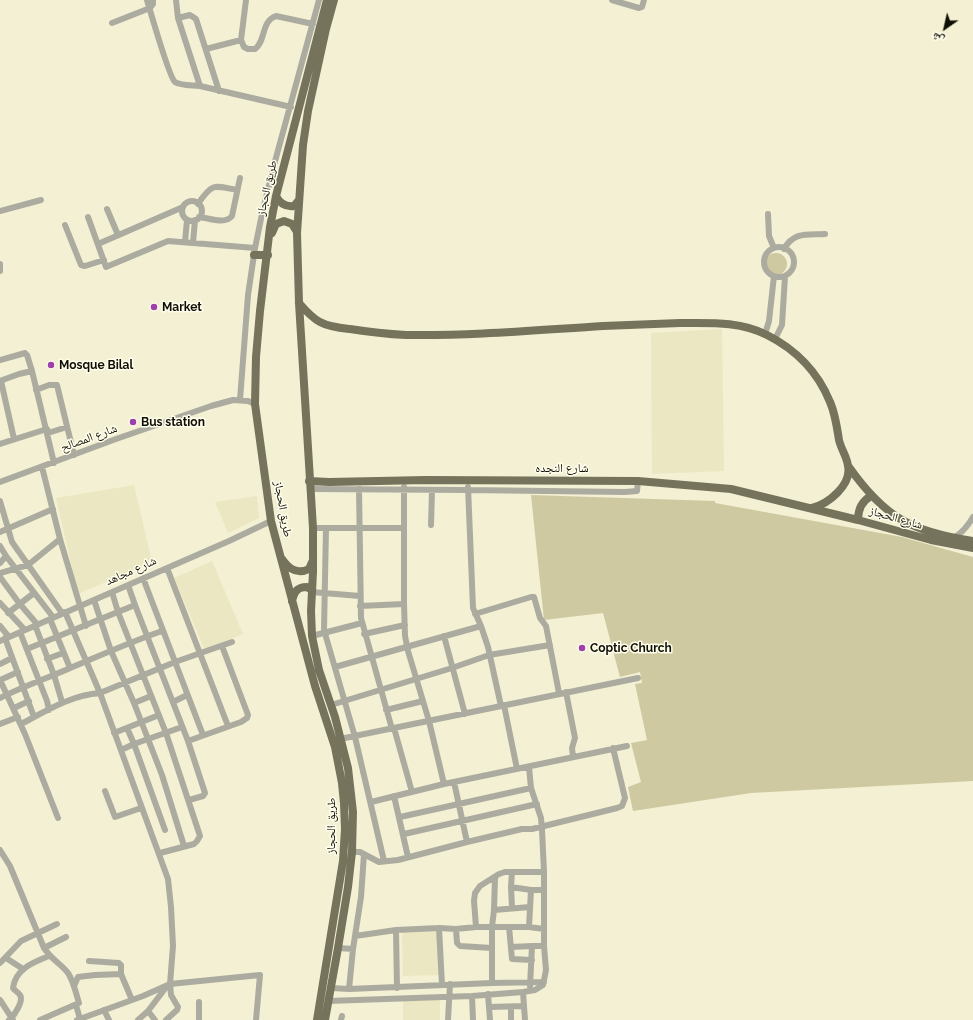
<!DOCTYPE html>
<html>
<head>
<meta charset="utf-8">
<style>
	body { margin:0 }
	#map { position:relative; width:973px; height:1020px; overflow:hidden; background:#f3f0d3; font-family:Raleway,"Noto Naskh Arabic",sans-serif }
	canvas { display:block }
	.north { position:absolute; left:925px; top:8px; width:40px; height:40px; -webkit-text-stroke:3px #fffdeb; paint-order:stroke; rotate:214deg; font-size:11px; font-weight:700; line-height:16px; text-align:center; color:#100f05 }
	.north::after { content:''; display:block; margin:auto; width:14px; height:18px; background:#100f05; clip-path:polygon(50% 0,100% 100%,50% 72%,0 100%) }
</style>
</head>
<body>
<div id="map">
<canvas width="973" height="1020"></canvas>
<div class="north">ش</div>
</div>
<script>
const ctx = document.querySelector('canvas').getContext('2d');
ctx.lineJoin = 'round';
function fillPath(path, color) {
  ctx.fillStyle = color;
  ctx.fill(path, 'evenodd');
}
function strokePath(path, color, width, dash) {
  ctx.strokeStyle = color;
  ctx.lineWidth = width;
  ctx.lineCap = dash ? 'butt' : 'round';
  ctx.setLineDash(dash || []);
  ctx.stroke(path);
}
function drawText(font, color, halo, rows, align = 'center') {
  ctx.font = font + ' Raleway,"Noto Naskh Arabic",sans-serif';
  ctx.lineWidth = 3;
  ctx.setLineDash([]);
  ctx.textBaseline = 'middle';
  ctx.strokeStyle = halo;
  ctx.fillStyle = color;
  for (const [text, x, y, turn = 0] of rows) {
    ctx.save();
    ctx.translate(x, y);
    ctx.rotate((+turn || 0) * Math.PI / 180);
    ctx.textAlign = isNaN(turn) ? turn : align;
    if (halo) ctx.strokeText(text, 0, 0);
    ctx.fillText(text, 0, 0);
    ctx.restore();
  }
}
const built = new Path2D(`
	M722,329L724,471L652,474L651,333Z
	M134,485L152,562L78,594L56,498Z
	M257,496L259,518L228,533L215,502Z
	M212,561L243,634L205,650L174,578Z
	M402,931H438L439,975L403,976Z
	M403,996H440V1020H403Z`);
const green = new Path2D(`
	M765 264a11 11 0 1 1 22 0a11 11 0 1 1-22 0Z
	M531,495L715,501V503L902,537L973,557V781L751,793L633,811L628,787L641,782L631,743L647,740L635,684L642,683L640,672L620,677L603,613L544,620Z`);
const minor = new Path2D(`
	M147,0C151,13 169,77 175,82C181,86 193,85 200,86
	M176,0L178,18L200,86L291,107
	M612,0L639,8L642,7L644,0
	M178,18L190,15L196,19L219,91
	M112,23L150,8L153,4V0
	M241,40L246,0
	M206,49L241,40L244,47L248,49H255C266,41 261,21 276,16L313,24
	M182 211a10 10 0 1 1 20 0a10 10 0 1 1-20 0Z
	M198,204C212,183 214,185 237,190
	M107,209L118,235
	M0,211L41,200
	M768,214L769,236L774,248
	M88,217L106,267L168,241L255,248
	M199,217C209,218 225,225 232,216L240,178
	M65,225L81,265L85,266L104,260
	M185,242L187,220
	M193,243L195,220
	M98,244L183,207
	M764 262a15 15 0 1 1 30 0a15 15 0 1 1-30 0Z
	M784,249C794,231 808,235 825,234
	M0,264V271
	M765,334L769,321L774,276
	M775,339L782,325L785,276
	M0,360L25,353L27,355L32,371
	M0,381L19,374L32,371L54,463
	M1,381L14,439
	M36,390L49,385H57L74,455
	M240,400L248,295L255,248L262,214L274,165L319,0
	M48,433L67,427
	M0,444L47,429
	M42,467L60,539L86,626
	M0,482L116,439L211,406L233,400L248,401L255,404
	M404,487V604L405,636L408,651L429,721L444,784
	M468,487L473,608L481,626L488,647L501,706
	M310,489L468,490L625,492L637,491L638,481
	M359,489L361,618L392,729
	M0,501L12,542L62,613
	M431,525L432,490
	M313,528H404
	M326,528L324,630L355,737L384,861
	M0,532L53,509
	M954,538C963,532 968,526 973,517
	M0,546L6,556L53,617
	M0,563L6,556
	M167,568L228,726
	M0,573L28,565L60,539
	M0,577L19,603L37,624
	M143,578L203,735
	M128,585L135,605L188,741L205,793L203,796L189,800
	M112,592L118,612L166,733L200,836L197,841L194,844L160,853
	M312,592L360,596
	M94,600L111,651L134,703L162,775L184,846
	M0,603L25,630
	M360,606L404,604
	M65,612L100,693L168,879L171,907L173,946L170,984L171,995L178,1007L177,1010L166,1020
	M8,613L34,593
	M475,614L531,597H534L540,618L546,626L559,693
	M50,619L70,668
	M35,625L54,675L62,702
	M0,626L9,637
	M20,632L47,701L49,710
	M364,634L405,625
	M312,636L362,623
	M444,636L465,714
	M5,638L34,717
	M0,641L229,541L271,521
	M27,649L135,605
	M47,659L63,653
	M0,664L12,658
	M335,667L481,626
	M0,680L25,734L58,818
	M0,680L18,672
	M566,692L575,738L572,748L573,757
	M0,698C22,687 45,679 68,669C99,656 130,642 162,631
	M173,702L187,695
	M134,703L151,696
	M331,705L452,668L489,655L550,645
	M504,705L517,769
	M14,708L29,701
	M386,710L423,701
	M0,724L18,717
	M21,724C46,711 71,695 100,693L175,662L232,642
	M127,728L134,744L182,727
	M394,728L412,792
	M114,733L159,715
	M340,739L638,678
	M188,741L241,722L247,718L248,715L222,646
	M121,750L134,744L165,830
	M454,782L467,842
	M105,791L115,817L141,808
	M394,796L408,857
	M371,802L444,784L627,746
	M400,817L531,788
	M404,834L537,804
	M0,850L10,866L44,948C52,960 61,964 68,973C74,982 76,994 79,1003L40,1020
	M352,852H360L379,862L398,860L467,842L522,829H532L617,808L622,806L625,798L613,748
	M512,872L511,887L512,908
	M511,887L531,890H544
	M494,910L530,907
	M476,927L474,901L475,893L480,886L499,874L505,872H544
	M509,927L512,959L532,960
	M529,927L531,890
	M439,928L442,985
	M456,929L457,943L460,946L492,948
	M396,930L397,988
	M355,936L396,930L439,928L456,929L476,927H529L544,929
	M511,947L532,946H544
	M44,948L66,937
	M338,948L353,949
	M6,958L23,969
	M89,961L119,963L121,965V974L132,1000
	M0,963L21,941L57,924
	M492,983V927L494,910L495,878
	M74,986L78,977L95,975L121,974
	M530,986L532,946
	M331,988L349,989L492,983L544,982
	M349,989L353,949L361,897L364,854
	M523,992L525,1020
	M488,994L490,1020
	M472,996L473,1020
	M0,1000L13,1020
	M328,1001L472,996L523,992L535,990L543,985L546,970L544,946V872L542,830L541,818L531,788L529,767
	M76,1005L80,1019
	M490,1007L524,1006
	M511,1007V1020
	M104,1010L109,1020
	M148,1011L155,1020
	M9,1020C14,1016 24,1001 20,995C18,992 15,991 13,988C15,969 34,962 49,956
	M77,1020L143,996L170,984L260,975L256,1020
	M138,1020L148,1011L167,986
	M199,1020V1002
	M341,1020L342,1016
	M448,1020L450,984`);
const major = new Path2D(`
	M276,196C280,204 286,207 294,206L299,200
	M272,233L276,224L284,221L292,224L297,232
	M254,255H268
	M299,303C305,310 312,318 320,322C329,327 340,328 350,329C369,332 387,334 406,335C472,336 538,330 603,326C629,325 654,324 680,323C710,323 740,321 767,335C795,349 818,372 830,402C835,413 837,427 839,440C841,449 847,457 848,466C852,485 828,504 812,508
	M849,467C885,518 912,532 973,541
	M309,481L329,482L426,480L638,481L731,489L858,520L931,540L973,548
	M858,520C858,510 862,501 871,496
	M282,559C289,569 297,575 309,569L313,560
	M292,601C294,592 297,587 307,587L312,590
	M317,1020L343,861L345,829L344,803L342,783L335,747L315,686L271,521L255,404L256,357L260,311L270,227L276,196L327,0
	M325,1020L338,948L348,887L352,852L353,812L348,768L335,717L319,670L312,636L311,611L313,572V528L299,303L297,233L303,145L308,111L326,29L334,0`);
const markers = [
	[154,307,4,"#9e40a9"],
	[51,365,4,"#9e40a9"],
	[133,422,4,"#9e40a9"],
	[582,648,4,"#9e40a9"]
];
const streetNames = [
	["طريق الحجاز",267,188,-77],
	["شارع المصالح",89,438,-20],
	["شارع النجده",562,468],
	["طريق الحجاز",283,509,80],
	["شارع الحجاز",896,518,16],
	["شارع مجاهد",131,571,-24],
	["طريق الحجاز",331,826,-90]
];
const poiNames = [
	["Market",162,307],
	["Mosque Bilal",59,365],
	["Bus station",141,422],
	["Coptic Church",590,648]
];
fillPath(built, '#ebe7c2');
fillPath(green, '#cec9a1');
strokePath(minor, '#acab9f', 6);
strokePath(major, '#76735d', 8);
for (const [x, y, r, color] of markers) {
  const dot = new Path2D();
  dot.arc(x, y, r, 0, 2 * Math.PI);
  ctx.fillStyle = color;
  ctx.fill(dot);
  strokePath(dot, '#fffdeb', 1.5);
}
drawText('12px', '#100f05', '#fffdeb', streetNames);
drawText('bold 12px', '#100f05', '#fffdeb', poiNames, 'left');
</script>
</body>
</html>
